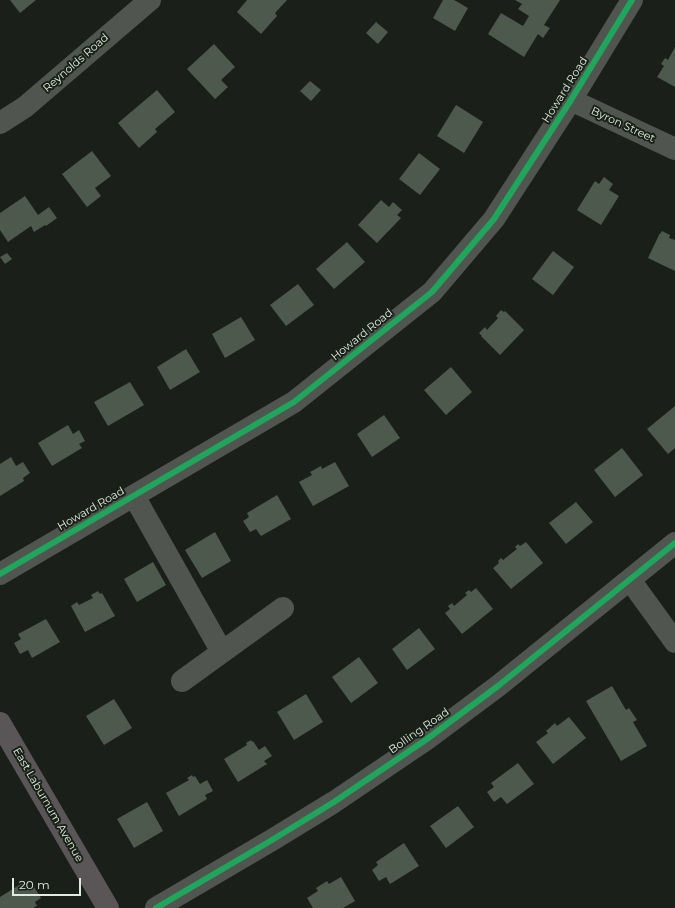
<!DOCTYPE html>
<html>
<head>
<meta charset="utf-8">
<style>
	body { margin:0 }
	#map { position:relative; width:675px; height:908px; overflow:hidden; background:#1a1f1a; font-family:Montserrat,sans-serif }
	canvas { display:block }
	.scale { position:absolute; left:12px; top:878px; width:69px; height:18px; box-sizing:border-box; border:2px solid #e2e9e1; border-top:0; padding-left:5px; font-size:12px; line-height:14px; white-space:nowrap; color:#e2e9e1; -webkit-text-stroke:3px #182217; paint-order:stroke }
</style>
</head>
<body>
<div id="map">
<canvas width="675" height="908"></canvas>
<div class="scale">20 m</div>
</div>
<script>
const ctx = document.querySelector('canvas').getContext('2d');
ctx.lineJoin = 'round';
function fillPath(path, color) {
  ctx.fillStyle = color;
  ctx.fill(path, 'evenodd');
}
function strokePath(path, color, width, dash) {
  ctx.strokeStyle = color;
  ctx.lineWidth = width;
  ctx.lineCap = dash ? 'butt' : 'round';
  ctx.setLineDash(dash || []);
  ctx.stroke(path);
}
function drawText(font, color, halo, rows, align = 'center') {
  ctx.font = font + ' Montserrat,sans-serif';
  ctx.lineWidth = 4;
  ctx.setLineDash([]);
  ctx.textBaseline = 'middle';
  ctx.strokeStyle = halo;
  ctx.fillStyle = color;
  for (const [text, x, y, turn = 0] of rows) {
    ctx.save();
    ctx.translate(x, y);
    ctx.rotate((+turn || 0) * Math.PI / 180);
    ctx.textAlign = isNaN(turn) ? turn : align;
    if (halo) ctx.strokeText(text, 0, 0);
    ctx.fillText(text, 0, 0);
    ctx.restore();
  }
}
const building = new Path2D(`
	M10,0H36L20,13Z
	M247,0H287L275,13L277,16L261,34L237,12Z
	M443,0H454L468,8L455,31L433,18Z
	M515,0H560L544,25L550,28L543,38L538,34L524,57L488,34L501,13L523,26L529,16L518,9L522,4Z
	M376,22L388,32L378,44L366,33Z
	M214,44L235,67L221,80L228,87L215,99L187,69Z
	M675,47V87L657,77L664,66L661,64L665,58L668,60Z
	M310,81L321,90L311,101L300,91Z
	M157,90L175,112L155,129L157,132L139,148L118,123Z
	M456,105L483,122L464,153L437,136Z
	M92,151L111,176L95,188L101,196L87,207L62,174Z
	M419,153L440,169L420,195L399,179Z
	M604,177L613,184L609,190L619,196L601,225L577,210L595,181L599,184Z
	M25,196L38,215L49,207L57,218L46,226L45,225L34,232L31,226L8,242L0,230V213Z
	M381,200L389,207L393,202L402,210L397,215L401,218L377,243L358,225Z
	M662,231L670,235L669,238L675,240V271L648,258L660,233V234Z
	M347,242L365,262L334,289L316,269Z
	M553,251L574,267L553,295L532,279Z
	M7,253L12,259L5,264L0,257Z
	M298,284L314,305L286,326L270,305Z
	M501,310L504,312L505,311L524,330L500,355L481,336H482L479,333L485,327L487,330L498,318L496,316Z
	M241,317L255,340L225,358L212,334Z
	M186,349L200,372L170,390L157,367Z
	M451,367L472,392L446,415L424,390Z
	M130,382L144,405L108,426L94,402Z
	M675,406V448L668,454L647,429Z
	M384,415L400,438L372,457L357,434Z
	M68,425L73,434L79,430L85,441L79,444L82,448L52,466L38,443Z
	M622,448L643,475L615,497L594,470Z
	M11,457L16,466L23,462L30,473L23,478L24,481L0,496V464Z
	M335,462L349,486L313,506L299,482L312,475L310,472L321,466L322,469Z
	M277,495L291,519L261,536L256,529L250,532L243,521L249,517L247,513Z
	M576,502L593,522L566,544L549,523Z
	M215,532L231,561L202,578L185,550Z
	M526,542L543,563L511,589L493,568L499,563L498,561L501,558L503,560L517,549L515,547L518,544L520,546Z
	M153,562L166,585L137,602L124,579Z
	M476,588L493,609L462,634L445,613L450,609L448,606L452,603L454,606L467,595L465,593L469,590L471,592Z
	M98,591L100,594L102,593L115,616L85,632L71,606L77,602L79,605L93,598L91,595Z
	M46,619L60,642L32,658L28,650L20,654L14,643L21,639L18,634Z
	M419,628L435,649L407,670L392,649Z
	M359,657L378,683L351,703L332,677Z
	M612,686L626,710L629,708L637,720L633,722L647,746L621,761L586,701Z
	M306,694L323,722L294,740L277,712Z
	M114,699L132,728L104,745L86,716Z
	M569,717L586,738L553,764L536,742L548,733L546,731L555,723L557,726Z
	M251,740L252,742L253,741L259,750L265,746L272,756L264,761L267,764L238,782L224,759L247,745L246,743Z
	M518,763L534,784L507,804L501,797L494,802L487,792L494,787L491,783Z
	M192,775L193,777L195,776L200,784L207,780L213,791L205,795L207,799L179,816L166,793L189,780L187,778Z
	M147,802L163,831L134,848L117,819Z
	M458,806L474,827L446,848L430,826Z
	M404,843L419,866L390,884L386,877L379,881L372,870L378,865L376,862Z
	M341,877L355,901L343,908H313L307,898L318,891L316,888L327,881L329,884Z
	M24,882L29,890L34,887L41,898L35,902L37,906L33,908H0V897Z`);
const minor = new Path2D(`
	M571,100L675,149
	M0,123L25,107L150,0
	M134,496L222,652
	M0,574L294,402L432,292L494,219L571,100L632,0
	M630,580L675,642
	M182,681L283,608
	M156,908L272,840L334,802L427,739L498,686L675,543`);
const major = new Path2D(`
	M0,723L108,908`);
const cycleway = new Path2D(`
	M0,574L294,402L432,292L494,219L571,100L632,0
	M156,908L272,840L334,802L427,739L498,686L675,543`);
const streetNames = [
	["Reynolds Road",76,63,-41],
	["Howard Road",565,90,-58],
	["Byron Street",623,125,25],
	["Howard Road",362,335,-39],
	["Howard Road",91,509,-30],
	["Bolling Road",419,731,-35],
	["East Laburnum Avenue",48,805,60]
];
fillPath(building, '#4e594d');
strokePath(minor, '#515550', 22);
strokePath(major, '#5a5556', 22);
strokePath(cycleway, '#20a55d', 6);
drawText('11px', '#e2e9e1', '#182217', streetNames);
</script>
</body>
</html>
